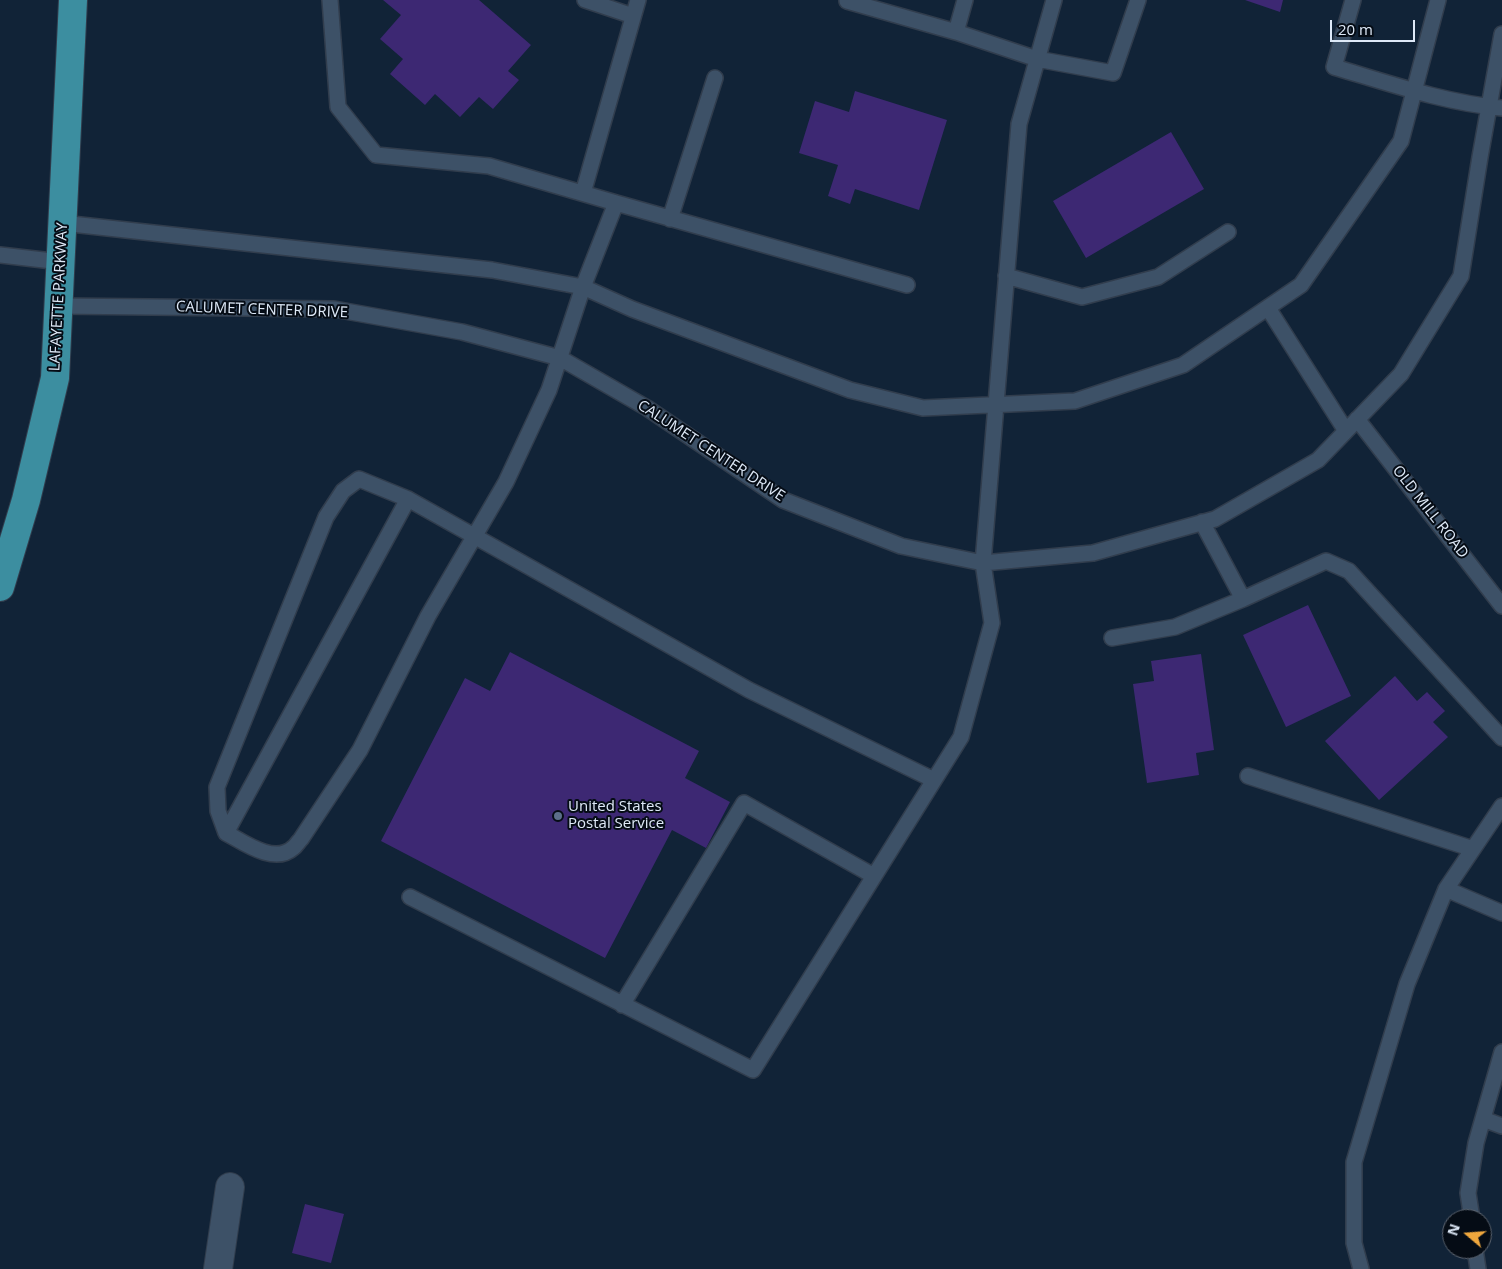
<!DOCTYPE html>
<html>
<head>
<meta charset="utf-8">
<style>
	body { margin:0 }
	#map { position:relative; width:1502px; height:1269px; overflow:hidden; background:#112337; font-family:"Open Sans",sans-serif }
	canvas { display:block }
	.north { position:absolute; left:1442px; top:1209px; width:50px; height:50px; box-sizing:border-box; background:#050c15; border:1px solid #5c646f; border-radius:50%; rotate:288deg; font-size:14px; font-weight:700; line-height:20px; text-align:center; color:#dee9f7 }
	.north::after { content:''; display:block; margin:auto; width:18px; height:22px; background:#efa73d; clip-path:polygon(50% 0,100% 100%,50% 72%,0 100%) }
	.scale { position:absolute; left:1330px; top:20px; width:85px; height:22px; box-sizing:border-box; border:2px solid #dee9f7; border-top:0; padding-left:6px; font-size:15px; line-height:18px; white-space:nowrap; color:#dee9f7; -webkit-text-stroke:4px #050c15; paint-order:stroke }
</style>
</head>
<body>
<div id="map">
<canvas width="1502" height="1269"></canvas>
<div class="north">N</div>
<div class="scale">20 m</div>
</div>
<script>
const ctx = document.querySelector('canvas').getContext('2d');
ctx.lineJoin = 'round';
function fillPath(path, color) {
  ctx.fillStyle = color;
  ctx.fill(path, 'evenodd');
}
function strokePath(path, color, width, dash) {
  ctx.strokeStyle = color;
  ctx.lineWidth = width;
  ctx.lineCap = dash ? 'butt' : 'round';
  ctx.setLineDash(dash || []);
  ctx.stroke(path);
}
function drawText(font, color, halo, rows, align = 'center') {
  ctx.font = font + ' "Open Sans",sans-serif';
  ctx.lineWidth = 4;
  ctx.setLineDash([]);
  ctx.textBaseline = 'middle';
  ctx.strokeStyle = halo;
  ctx.fillStyle = color;
  for (const [text, x, y, turn = 0] of rows) {
    ctx.save();
    ctx.translate(x, y);
    ctx.rotate((+turn || 0) * Math.PI / 180);
    ctx.textAlign = isNaN(turn) ? turn : align;
    if (halo) ctx.strokeText(text, 0, 0);
    ctx.fillText(text, 0, 0);
    ctx.restore();
  }
}
const building = new Path2D(`
	M383,0H479L531,45L508,71L519,80L493,109L479,97L460,117L435,94L425,105L390,74L403,59L380,39L401,15Z
	M1245,0H1283L1280,12Z
	M855,91L947,120L919,210L855,189L850,204L828,196L838,165L799,153L815,101L849,112Z
	M1171,132L1204,189L1086,258L1053,201Z
	M1308,605L1351,696L1286,727L1243,635Z
	M510,652L699,751L685,778L730,802L706,848L672,830L605,958L381,841L465,678L490,691Z
	M1201,654L1214,750L1196,753L1199,775L1147,783L1133,684L1154,681L1151,661Z
	M1395,676L1417,701L1427,692L1445,711L1433,722L1448,737L1379,800L1325,741Z
	M305,1204L344,1214L331,1263L292,1253Z`);
const service = new Path2D(`
	M330,0L338,107L376,155L489,166L616,203
	M585,0L633,16
	M965,0L956,32L1037,59L1113,73L1138,0
	M1353,0L1334,67C1388,83 1445,103 1502,108
	M847,1L956,32
	M583,193L638,0
	M670,219L715,78
	M62,223L492,270L583,287L632,309L850,390L923,408L1075,401L1183,365L1301,285L1401,141L1438,0
	M0,255L61,262
	M1006,276L1082,297L1158,277L1228,232
	M907,285L616,203L583,287L549,390L506,482L428,616L360,750L301,839C298,842 296,846 293,848C274,865 243,842 226,833L218,811L217,787L326,517L343,491L359,479L408,499L749,690L934,780
	M59,306L334,309L462,332L560,358L647,408L783,500L901,546L983,563L1093,553L1215,519L1318,460L1401,374L1461,276L1480,157L1502,34
	M1268,308L1346,431
	M1357,419L1502,606
	M1202,522L1243,599
	M1112,638L1175,627L1243,599L1326,561L1349,571L1502,738
	M1248,776L1473,849
	M226,833L408,499
	M1446,889L1502,913
	M410,897L753,1070L961,737L992,623L983,563L1019,124L1054,0
	M622,1005L744,803L874,876
	M1483,1119L1502,1126
	M1472,1219L1468,1193L1476,1143L1502,1052
	M1475,1249L1478,1269
	M1361,1269L1354,1243V1162L1407,984L1446,889L1502,806`);
const minor = new Path2D(`
	M218,1269L230,1187`);
const trunk = new Path2D(`
	M0,587L26,500L55,378L73,0`);
const markers = [
	[558,816,5,"#5c6f8a"]
];
const streetNames = [
	["LAFAYETTE PARKWAY",59,297,-87],
	["CALUMET CENTER DRIVE",262,310,2],
	["CALUMET CENTER DRIVE",711,451,33],
	["OLD MILL ROAD",1430,512,52]
];
const poiNames = [
	["United States",568,807],
	["Postal Service",568,824]
];
fillPath(building, '#3d2873');
strokePath(service, '#313d4d', 18);
strokePath(minor, '#313d4d', 30);
strokePath(trunk, '#313d4d', 30);
strokePath(service, '#3d5167', 15);
strokePath(minor, '#3d5167', 28);
strokePath(trunk, '#3c8ea0', 28);
for (const [x, y, r, color] of markers) {
  const dot = new Path2D();
  dot.arc(x, y, r, 0, 2 * Math.PI);
  ctx.fillStyle = color;
  ctx.fill(dot);
  strokePath(dot, '#050c15', 2);
}
drawText('15px', '#dee9f7', '#050c15', streetNames);
drawText('15px', '#dee9f7', '#050c15', poiNames, 'left');
</script>
</body>
</html>
